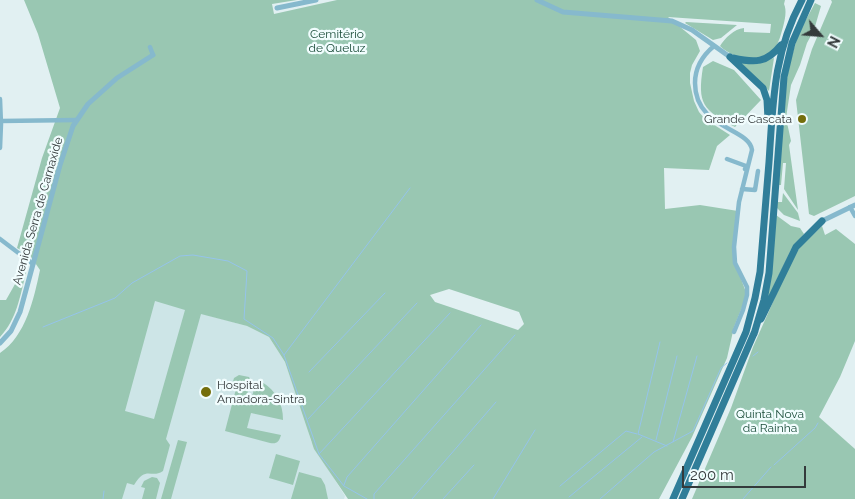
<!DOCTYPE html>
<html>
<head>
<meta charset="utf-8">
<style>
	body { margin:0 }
	#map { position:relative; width:855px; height:499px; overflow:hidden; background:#e1f0f2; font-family:Raleway,sans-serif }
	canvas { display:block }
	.north { position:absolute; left:795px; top:10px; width:50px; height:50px; -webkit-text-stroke:4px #f1fdfe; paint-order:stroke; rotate:117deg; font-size:14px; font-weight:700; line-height:20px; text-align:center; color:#343a3b }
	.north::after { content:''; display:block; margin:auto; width:18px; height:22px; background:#343a3b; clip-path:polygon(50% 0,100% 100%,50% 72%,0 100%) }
	.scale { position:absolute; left:682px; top:466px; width:124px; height:22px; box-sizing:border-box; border:2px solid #343a3b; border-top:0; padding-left:6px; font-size:15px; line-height:18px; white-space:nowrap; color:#343a3b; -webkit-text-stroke:4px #f1fdfe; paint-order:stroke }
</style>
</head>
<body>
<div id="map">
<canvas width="855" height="499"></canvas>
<div class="north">N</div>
<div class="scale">200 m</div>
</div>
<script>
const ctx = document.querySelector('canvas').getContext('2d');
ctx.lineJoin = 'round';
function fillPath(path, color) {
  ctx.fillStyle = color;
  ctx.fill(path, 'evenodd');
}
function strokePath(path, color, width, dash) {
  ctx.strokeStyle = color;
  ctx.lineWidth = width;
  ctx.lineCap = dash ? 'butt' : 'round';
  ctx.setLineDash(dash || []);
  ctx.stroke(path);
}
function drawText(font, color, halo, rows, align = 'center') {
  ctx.font = font + ' Raleway,sans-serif';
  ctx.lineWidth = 4.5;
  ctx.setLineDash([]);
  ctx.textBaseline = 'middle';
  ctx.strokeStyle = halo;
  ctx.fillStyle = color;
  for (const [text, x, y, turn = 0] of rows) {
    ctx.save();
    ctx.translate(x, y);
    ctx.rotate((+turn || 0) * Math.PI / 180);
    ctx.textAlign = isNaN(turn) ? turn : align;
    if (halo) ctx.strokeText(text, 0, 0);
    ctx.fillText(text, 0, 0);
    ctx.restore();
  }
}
const built = new Path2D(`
	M143,297L247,326L269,337L285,362L306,422L311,441L345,496L344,499H86Z`);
const green = new Path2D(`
	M24,0H297L272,4L274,14L337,0H785L784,4C787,10 785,20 783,27C781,34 779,43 774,49C760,65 733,59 720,46C725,38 734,29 744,28V32L770,33L771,24L668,17L696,40L700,51L692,65L690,73V83L694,101L699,112L705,119L730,135L717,146L709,170L664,168L665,209L700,205L738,211L733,257L747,295L734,327L727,358L692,437L659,499H348L314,449L285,362L269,337L247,326L201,314L166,439L170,445L163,471C151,479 146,465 134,485L127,483L122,499H0V353C26,336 34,298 40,270L29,254L17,248L42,158L60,108L38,34ZM449,289L519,312L524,324L518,330L435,302L430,295ZM155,301L185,310L154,419L125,411Z
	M831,0H855V196L814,216L809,214L796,100L812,49L832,2Z
	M815,3L821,6L814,30L807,43L800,65L791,85L786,118L791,141L789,145L798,210L784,189L786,163H783L781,185H778C781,142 781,93 793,52C797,34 807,18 815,3Z
	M685,23L686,22L737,25L721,38L713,40Z
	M774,58L769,91L740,62L756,64Z
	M713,61L734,70L761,100L735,127C703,110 697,104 703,67Z
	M783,193L798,213L800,221L784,215L777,208V202H782Z
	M776,215L791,226L800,228L804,234L791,250L767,300Z
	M822,226L825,235L836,229L855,244V341L840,377L819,417L855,449V499H692L731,408L753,347L793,257L801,246Z
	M23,270L26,273C20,296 17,319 0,337V300H6Z
	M239,375L249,377L251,381L246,398L251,399L256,384L262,382C276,391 283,403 283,420L251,413L247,428L281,435C279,442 277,444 270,443L225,431L236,389L231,388L234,378Z
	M178,440L187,442L171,499H161Z
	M276,454L300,461L293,485L269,478Z
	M299,472L321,478L325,485L328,499H291Z
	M152,477L157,478L160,483L156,499H142L145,488L141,487L144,481Z`);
const stream = new Path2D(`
	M43,327L115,298L132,283L180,256L193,255L228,261L247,271L244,319L273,338L284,355L319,454L344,486L367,499
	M660,342L638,434L667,446
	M284,355L410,188
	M753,356L758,352
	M309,372L385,293
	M308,419L417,303
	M656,440L677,356
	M673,442L697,356
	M319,454L450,313
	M774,465L815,428L818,423
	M344,485L347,477L481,325
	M560,486L626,431L637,434
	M569,497L642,437
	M103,499L104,491
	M374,499V494L515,335
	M412,499L496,402
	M443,499L474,465
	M493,499L535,430
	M600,499L654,452L693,431L721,368L727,363
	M743,499L771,467`);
const minor = new Path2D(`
	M714,46C702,56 695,67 695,83C695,129 750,128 752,150L739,202L734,247L735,263L747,287V295L743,310L734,332
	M150,47L153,55
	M0,99L1,124L0,148
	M1,121L77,120
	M727,159L746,166L745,169
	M742,189L755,190L758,171
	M850,207L855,216
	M0,239L33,264`);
const tertiary = new Path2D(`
	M537,0L563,12L672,21L692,30L730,57
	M277,8L316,0
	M822,221L855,205
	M0,343L11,331L20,312L60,165L73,126L88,104L117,78L153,55`);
const trunk = new Path2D(`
	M730,57L763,88L767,100L768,119
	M733,58C755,63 767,63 781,45
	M761,319L796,247L822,221
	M754,334L764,300L769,273L784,77L792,43L811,0
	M673,499L746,332L755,298L760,272C763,236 766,199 769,162C773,104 773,53 802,0
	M682,499L755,331`);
const markers = [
	[802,119,5,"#746e0c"],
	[206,392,6,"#746e0c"]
];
const parkNames = [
	["Cemitério",337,34],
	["de Queluz",337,48],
	["Quinta Nova",770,414],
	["da Rainha",770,428]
];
const poiNames = [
	["Grande Cascata",792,119],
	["Hospital",217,385,"left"],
	["Amadora-Sintra",217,399,"left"]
];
const streetNames = [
	["Avenida Serra de Carnaxide",38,211,-74]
];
fillPath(built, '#cde5e7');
fillPath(green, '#99c7b2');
strokePath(stream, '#95c4eb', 1);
strokePath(minor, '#86b9cd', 4.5);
strokePath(tertiary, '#86b9cd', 5);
strokePath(trunk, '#307e99', 7);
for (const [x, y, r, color] of markers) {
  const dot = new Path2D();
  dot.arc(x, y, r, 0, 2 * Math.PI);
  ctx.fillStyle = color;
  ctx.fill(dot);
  strokePath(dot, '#f1fdfe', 2);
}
drawText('12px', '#1a4c39', '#f1fdfe', parkNames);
drawText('12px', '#343a3b', '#f1fdfe', poiNames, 'right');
drawText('12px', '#343a3b', '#f1fdfe', streetNames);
</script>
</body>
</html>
